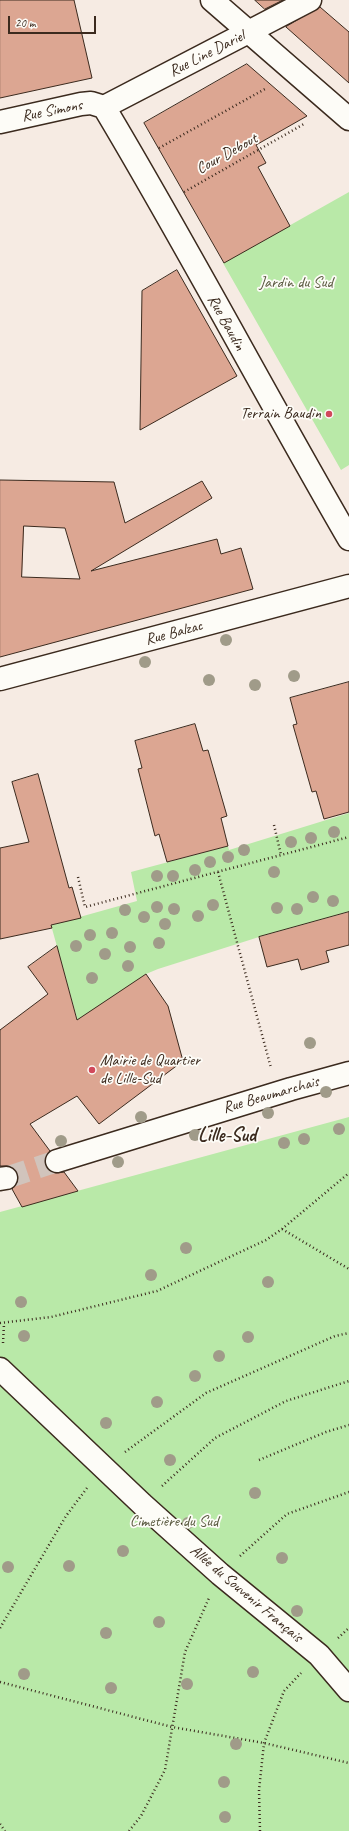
<!DOCTYPE html>
<html>
<head>
<meta charset="utf-8">
<style>
	body { margin:0 }
	#map { position:relative; width:349px; height:1831px; overflow:hidden; background:#f6ebe3; font-family:Caveat,sans-serif }
	canvas { display:block }
	.scale { position:absolute; left:8px; top:16px; width:88px; height:18px; box-sizing:border-box; border:2px solid #3b2a1e; border-top:0; padding-left:5px; font-size:12px; line-height:14px; white-space:nowrap; color:#3b2a1e; -webkit-text-stroke:3px #fdfcf7; paint-order:stroke }
</style>
</head>
<body>
<div id="map">
<canvas width="349" height="1831"></canvas>
<div class="scale">20 m</div>
</div>
<script>
const ctx = document.querySelector('canvas').getContext('2d');
ctx.lineJoin = 'round';
function fillPath(path, color) {
  ctx.fillStyle = color;
  ctx.fill(path, 'evenodd');
}
function strokePath(path, color, width, dash) {
  ctx.strokeStyle = color;
  ctx.lineWidth = width;
  ctx.lineCap = dash ? 'butt' : 'round';
  ctx.setLineDash(dash || []);
  ctx.stroke(path);
}
function drawText(font, color, halo, rows, align = 'center') {
  ctx.font = font + ' Caveat,sans-serif';
  ctx.lineWidth = 3.5;
  ctx.setLineDash([]);
  ctx.textBaseline = 'middle';
  ctx.strokeStyle = halo;
  ctx.fillStyle = color;
  for (const [text, x, y, turn = 0] of rows) {
    ctx.save();
    ctx.translate(x, y);
    ctx.rotate((+turn || 0) * Math.PI / 180);
    ctx.textAlign = isNaN(turn) ? turn : align;
    if (halo) ctx.strokeText(text, 0, 0);
    ctx.fillText(text, 0, 0);
    ctx.restore();
  }
}
const green = new Path2D(`
	M349,192V465L341,470L223,263Z
	M349,813V912L259,937L158,969L146,974L78,1022L51,925L137,901L131,872L228,846L229,850Z
	M349,1117V1831H0V1212Z`);
const building = new Path2D(`
	M0,0H74L92,78L0,98Z
	M255,0H283L265,9Z
	M320,7L349,32V83L286,27Z
	M247,64L307,116L256,145L266,163L258,167L290,226L224,263L144,123Z
	M177,270L237,376L140,430L142,291Z
	M0,480L114,482L125,523L202,481L212,498L91,571L217,539L221,554L241,548L253,589L0,657ZM24,526L65,528L80,579L22,577Z
	M349,682V812L324,819L316,791L312,792L293,725L297,724L290,698Z
	M195,724L203,751L208,750L227,816L221,818L228,846L167,862L159,834L155,836L138,769L142,768L135,741Z
	M38,774L69,888L72,887L81,918L51,925L52,928L0,939V848L29,842L12,782Z
	M349,912V945L326,951L329,962L301,970L298,959L267,967L259,937Z
	M57,946L77,1020L146,974L168,1006L183,1061L99,1124L77,1096L30,1124L50,1151L45,1159V1164L48,1170L55,1173L64,1172L78,1191L22,1207L12,1189L18,1182V1176L16,1170L10,1166H0V1030L48,994L28,967Z`);
const minorTunnel = new Path2D(`
	M6,1178L57,1161`);
const path = new Path2D(`
	M159,148L265,89
	M184,192L304,124
	M274,825L281,855
	M218,872L271,1068
	M78,877L85,907L349,837
	M282,1229L349,1269
	M0,1323L51,1317L157,1291L266,1240L282,1229L349,1173
	M3,1343L4,1324
	M125,1452L206,1393L335,1336L349,1333
	M259,1460L326,1432L349,1425
	M162,1486L215,1438L286,1401L349,1381
	M240,1556L287,1514L349,1492
	M0,1628L66,1516L87,1488
	M338,1638L349,1628
	M0,1682L172,1727L264,1743L349,1763
	M0,1824L5,1831
	M129,1831L141,1816L165,1770L185,1652L209,1598
	M260,1831L259,1790L264,1743L284,1691L301,1673`);
const minor = new Path2D(`
	M212,0L349,119
	M104,107C189,249 266,396 349,539
	M104,107L310,0
	M0,122L81,104L91,103L104,107
	M0,679L349,586
	M57,1161L291,1089L349,1073
	M0,1179L6,1178
	M0,1369L142,1504L220,1574L319,1655L349,1690`);
const trees = [
	[226,640],
	[145,662],
	[294,676],
	[209,680],
	[255,685],
	[334,832],
	[311,838],
	[291,842],
	[244,850],
	[228,857],
	[210,862],
	[195,870],
	[274,872],
	[157,876],
	[173,876],
	[313,897],
	[333,901],
	[213,905],
	[157,907],
	[277,908],
	[174,909],
	[297,909],
	[125,910],
	[198,916],
	[144,917],
	[165,924],
	[112,933],
	[90,935],
	[159,943],
	[76,946],
	[130,947],
	[105,954],
	[128,966],
	[92,978],
	[310,1043],
	[326,1092],
	[268,1113],
	[141,1117],
	[339,1129],
	[195,1135],
	[304,1139],
	[61,1141],
	[284,1143],
	[118,1162],
	[186,1248],
	[151,1275],
	[268,1282],
	[21,1302],
	[24,1336],
	[248,1337],
	[219,1356],
	[195,1376],
	[157,1402],
	[106,1423],
	[170,1460],
	[255,1493],
	[188,1523],
	[123,1551],
	[282,1558],
	[69,1566],
	[8,1567],
	[297,1611],
	[159,1622],
	[106,1633],
	[253,1672],
	[24,1674],
	[187,1684],
	[111,1688],
	[236,1744],
	[224,1782],
	[225,1817]
];
const markers = [
	[329,414,4,"#d1495b"],
	[92,1070,4,"#d1495b"]
];
const streetNames = [
	["Rue Line Dariel",207,54,-27],
	["Rue Simons",52,111,-11],
	["Cour Debout",227,154,-29],
	["Rue Baudin",226,323,61],
	["Rue Balzac",174,633,-15],
	["Rue Beaumarchais",271,1095,-16],
	["Allée du Souvenir Français",246,1594,40]
];
const parkNames = [
	["Jardin du Sud",296,283],
	["Cimetière du Sud",174,1522]
];
const poiNames = [
	["Terrain Baudin",321,414],
	["Mairie de Quartier",100,1061,"left"],
	["de Lille-Sud",100,1079,"left"]
];
const districtNames = [
	["Lille-Sud",227,1136]
];
fillPath(green, '#b9e9a8');
fillPath(building, '#dca692');
strokePath(building, '#3b2a1e', 1);
strokePath(minorTunnel, '#d1c4bc', 22, [22, 11]);
strokePath(minor, '#3b2a1e', 25);
strokePath(path, '#3b2a1e', 2.5, [1, 3]);
strokePath(minor, '#fdfcf7', 22);
ctx.fillStyle = '#a09b89';
for (const [x, y] of trees) {
  ctx.beginPath();
  ctx.arc(x, y, 6, 0, 2 * Math.PI);
  ctx.fill();
}
for (const [x, y, r, color] of markers) {
  const dot = new Path2D();
  dot.arc(x, y, r, 0, 2 * Math.PI);
  ctx.fillStyle = color;
  ctx.fill(dot);
  strokePath(dot, '#fdfcf7', 1.5);
}
drawText('16px', '#3b2a1e', '#fdfcf7', streetNames);
drawText('16px', '#5a5a40', '#fdfcf7', parkNames);
drawText('16px', '#3b2a1e', '#fdfcf7', poiNames, 'right');
drawText('bold 20px', '#3b2a1e', '#fdfcf7', districtNames);
</script>
</body>
</html>
